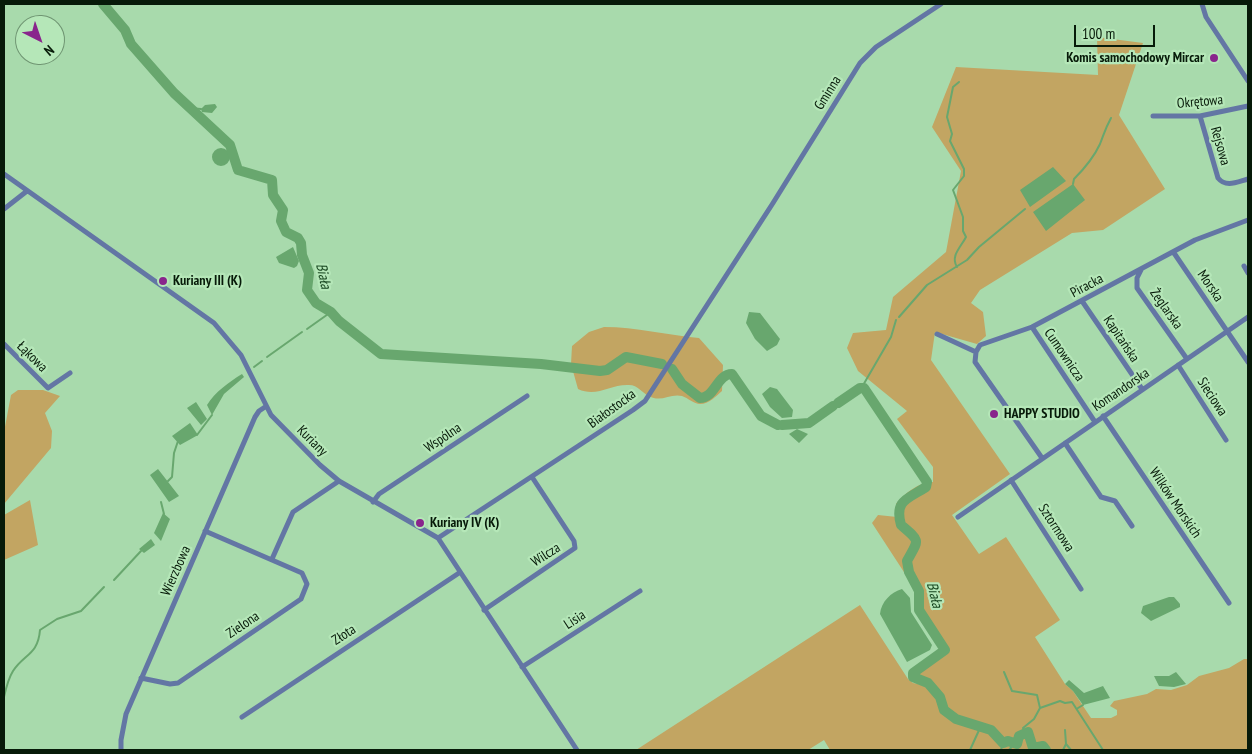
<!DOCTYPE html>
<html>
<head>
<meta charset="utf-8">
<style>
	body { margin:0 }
	#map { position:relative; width:1252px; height:754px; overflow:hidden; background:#a8daac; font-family:"PT Sans Narrow",sans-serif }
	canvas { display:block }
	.frame { position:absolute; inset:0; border:5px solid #071a09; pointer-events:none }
	.north { position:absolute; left:15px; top:15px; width:50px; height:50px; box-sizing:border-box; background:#b5e7b8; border:1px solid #6f9572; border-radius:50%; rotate:139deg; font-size:14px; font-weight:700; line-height:20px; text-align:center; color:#071a09 }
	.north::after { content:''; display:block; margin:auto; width:18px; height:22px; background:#89258c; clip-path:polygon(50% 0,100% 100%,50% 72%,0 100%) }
	.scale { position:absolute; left:1074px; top:25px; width:81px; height:22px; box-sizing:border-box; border:2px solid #071a09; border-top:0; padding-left:6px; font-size:15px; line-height:18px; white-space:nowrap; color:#071a09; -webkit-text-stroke:4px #b5e7b8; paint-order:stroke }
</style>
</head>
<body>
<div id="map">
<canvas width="1252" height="754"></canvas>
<div class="frame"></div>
<div class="north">N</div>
<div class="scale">100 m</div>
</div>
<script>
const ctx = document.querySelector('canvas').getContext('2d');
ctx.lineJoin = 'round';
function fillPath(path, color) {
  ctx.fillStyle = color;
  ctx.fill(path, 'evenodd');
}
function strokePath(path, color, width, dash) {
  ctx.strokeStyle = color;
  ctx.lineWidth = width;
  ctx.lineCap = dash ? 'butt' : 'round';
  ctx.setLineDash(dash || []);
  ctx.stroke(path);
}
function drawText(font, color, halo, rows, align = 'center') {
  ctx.font = font + ' "PT Sans Narrow",sans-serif';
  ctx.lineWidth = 4.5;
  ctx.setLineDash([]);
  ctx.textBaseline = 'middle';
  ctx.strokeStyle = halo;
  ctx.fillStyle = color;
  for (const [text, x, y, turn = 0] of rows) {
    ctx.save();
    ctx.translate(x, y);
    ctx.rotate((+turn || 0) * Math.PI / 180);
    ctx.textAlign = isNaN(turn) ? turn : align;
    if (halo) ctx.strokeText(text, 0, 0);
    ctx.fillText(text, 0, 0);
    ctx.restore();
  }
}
const green = new Path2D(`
	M1097,37L1143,43L1119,115L1165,189L1103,230L1072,233L980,290L971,303L983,312L986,336L977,344L935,332L931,360L1010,474L952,515L979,554L1006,537L1060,620L1035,637L1065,684L1073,691L1091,718H1111L1117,715V710L1110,706L1114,701L1147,694L1156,689L1171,690L1187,685L1199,676L1229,668L1244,659H1248V750H830L824,740L808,750H636L860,605L908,679L913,683L923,685L911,675L945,650L915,609V589L872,523L878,515L897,517L896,504C905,493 919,482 933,482V467L897,419L907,411L858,371L847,348L853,333L886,330L893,297L946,252L961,171L932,127L956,67L1098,75Z
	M604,327C636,327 667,335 699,338L723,365L722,391C716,396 709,404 700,404C694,404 688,398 682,396C670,393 661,403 649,396C642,393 638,385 629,385C610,384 597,398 578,389L571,364L572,346L589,332Z
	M18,390H43L60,396L45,413L52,431L51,448L4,504V432L11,395Z
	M30,500L38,545L4,560V515Z`);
const water = new Path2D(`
	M215,104L217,107L212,113L202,112L201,109L205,105Z
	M212 157a9 9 0 1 1 18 0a9 9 0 1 1-18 0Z
	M1053,167L1066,181L1030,207L1020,190Z
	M1073,184L1085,200L1046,231L1033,212Z
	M293,247L299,261L297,266L294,268L279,263L276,257Z
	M749,312L760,313L780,339L777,345L767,351L755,339L746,323Z
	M242,374L244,377L224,394L212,415L207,405C215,392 229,382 242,374Z
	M770,387L777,389L793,410L792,417L782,418L770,407L762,394Z
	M196,402L207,419L201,425L187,408Z
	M190,423L198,435L180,445L172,436Z
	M797,429L808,434L799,443L789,434Z
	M158,469L179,496L169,502L150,475Z
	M163,513L170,519L161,541L154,533Z
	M151,539L155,545L144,553L139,549Z
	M902,589L910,598L911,612L932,645L930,650L907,662L880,614C881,602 891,592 902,589Z
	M1169,597H1174L1180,604V607L1151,621L1141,613L1143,606Z
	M1176,672L1186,684L1174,687L1159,686L1154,676H1169Z
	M1069,680L1084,693L1103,686L1110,698L1083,705L1073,691L1065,684Z`);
const stream = new Path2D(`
	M189,108L201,109
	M1073,184L1074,179C1084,169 1094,157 1100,144C1104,134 1105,129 1111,118
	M957,267C950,256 961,247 966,237L963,231V217L953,190L964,176V169L950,141L952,134L947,117L953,87L959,82
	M899,317L927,285L967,260L979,247L1025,209
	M307,329L331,312
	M267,357L302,332
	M254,367L262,361
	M862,387L891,337L896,320
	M197,435L212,415
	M168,481L172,477L174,453L178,441
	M161,502L164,514
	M114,580L141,551
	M1004,672L1012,691L1037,695L1040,708
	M4,697C6,688 8,679 13,671C24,654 38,655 40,630L57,619L81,611L104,587
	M1078,708L1083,705
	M1065,730L1066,744L1071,750
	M1025,732L1023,728L1034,719L1040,708L1060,701L1065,703L1072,702L1103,750
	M970,750L980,728
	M1001,750L1003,743
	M1009,750L1014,744
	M1058,750H1063L1066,744`);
const river = new Path2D(`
	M103,4L125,30L131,44L174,93L230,145L238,170L272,180L273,195L283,210L281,221L286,232L298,238L301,243L302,255L309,273L307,290L316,303L331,312L339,321L381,354L541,364L600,371L607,370L626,357L662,364
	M672,369L682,384L700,398C715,398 717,374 732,374L761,416L778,425
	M838,403L860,388H864L927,482L926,487C908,499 894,500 901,525C921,542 919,539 907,561L909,572L919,591V610L945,650L913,673V677L928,683L940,697L944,710L956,719L991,730L1003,743L1008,741L1017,744L1019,736L1028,732L1033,748L1043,746L1046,750
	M782,425L809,423L833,406`);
const street = new Path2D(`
	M1202,4L1206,17L1248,81
	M1153,116H1200L1248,106
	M1200,116L1218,178C1226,188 1237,182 1248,179
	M4,174L214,323L241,355L271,415L320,465L339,481L438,538
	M4,209L27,191
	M1174,253L1248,362
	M1244,266L1248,273
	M1141,270L1137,278V288L1187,359
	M1082,301L1142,389
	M1032,327L1095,422
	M937,334L976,352L980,345L1032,327L1195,240L1248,220
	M4,344L48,388L70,373
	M976,352L975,362L1042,458
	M1178,365L1226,440
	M1103,416L1229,603
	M1065,443L1101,497L1115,501L1132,526
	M1011,480L1081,589
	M373,502L379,494L527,396
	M958,517L1248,317
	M438,538L633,410L645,401L773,203L860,63L876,47L941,4
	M438,538L577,750
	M272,559L293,512L339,481
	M484,610L575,548L574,541L532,477
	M522,667L640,591
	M141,678L170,684L178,683L301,599L307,584L302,573L205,531
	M242,717L459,573
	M121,750V740L126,714L255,417L259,411L265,407`);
const markers = [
	[1214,58,5,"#89258c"],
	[163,281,5,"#89258c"],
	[994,414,5,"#89258c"],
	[420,523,5,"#89258c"]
];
const poiNames = [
	["Komis samochodowy Mircar",1204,58,"right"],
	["Kuriany III (K)",173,281],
	["HAPPY STUDIO",1004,414],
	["Kuriany IV (K)",430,523]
];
const streetNames = [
	["Gminna",828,93,-58],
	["Okrętowa",1200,102,-5],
	["Rejsowa",1220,146,74],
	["Piracka",1087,286,-28],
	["Morska",1210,286,56],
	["Żeglarska",1166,309,55],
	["Kapitańska",1121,339,56],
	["Cumownicza",1064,355,56],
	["Łąkowa",32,357,45],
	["Komandorska",1121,390,-34],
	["Sieciowa",1212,397,57],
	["Białostocka",612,409,-36],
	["Wspólna",443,438,-34],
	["Kuriany",312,441,45],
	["Wilków Morskich",1175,503,56],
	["Sztormowa",1056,528,57],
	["Wilcza",546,555,-33],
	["Wierzbowa",176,571,-66],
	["Lisia",575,620,-33],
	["Zielona",243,625,-34],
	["Złota",344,635,-33]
];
const waterNames = [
	["Biała",323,276,77],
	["Biała",934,595,76]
];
fillPath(green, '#c2a562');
fillPath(water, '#68a76e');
strokePath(stream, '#68a76e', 2);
strokePath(river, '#68a76e', 10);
strokePath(street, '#6376a4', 5);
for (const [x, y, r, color] of markers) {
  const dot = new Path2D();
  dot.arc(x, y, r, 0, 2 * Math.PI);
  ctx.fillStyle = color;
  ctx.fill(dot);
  strokePath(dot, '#b5e7b8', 2);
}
drawText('bold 14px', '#071a09', '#b5e7b8', poiNames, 'left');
drawText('14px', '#071a09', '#b5e7b8', streetNames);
drawText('italic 15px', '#113f19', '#b5e7b8', waterNames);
</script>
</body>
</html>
